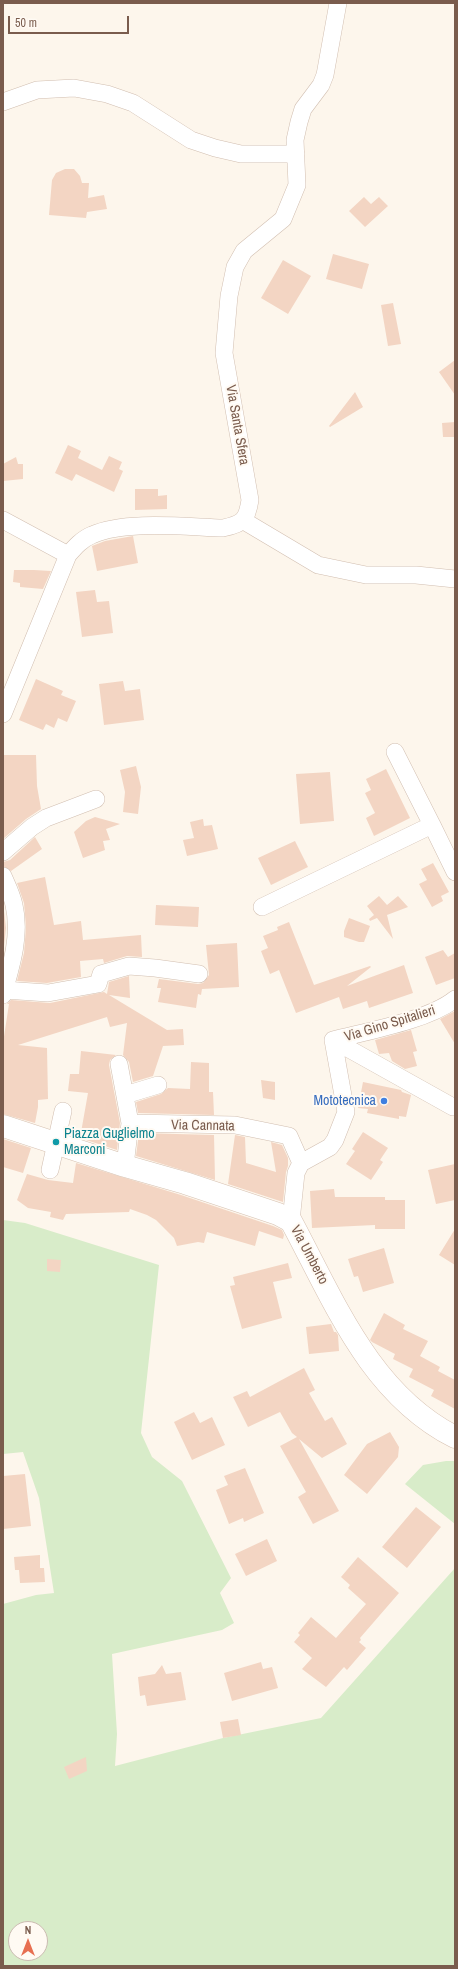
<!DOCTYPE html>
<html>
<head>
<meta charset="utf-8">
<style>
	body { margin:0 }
	#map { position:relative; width:458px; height:1969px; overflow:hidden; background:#fdf6ec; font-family:"Archivo Narrow",sans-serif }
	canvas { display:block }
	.frame { position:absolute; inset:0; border:4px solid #7a5c4d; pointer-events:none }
	.north { position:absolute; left:8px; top:1921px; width:40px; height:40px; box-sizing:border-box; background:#fffaf3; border:1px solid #cabbb1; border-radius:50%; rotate:0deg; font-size:11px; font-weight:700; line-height:16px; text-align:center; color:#7a5c4d }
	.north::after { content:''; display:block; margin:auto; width:14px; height:18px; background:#e76f51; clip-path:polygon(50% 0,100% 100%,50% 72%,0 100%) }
	.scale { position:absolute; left:8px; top:16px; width:121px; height:18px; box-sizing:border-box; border:2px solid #7a5c4d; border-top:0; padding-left:5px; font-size:12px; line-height:14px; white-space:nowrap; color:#7a5c4d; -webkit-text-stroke:3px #fffaf3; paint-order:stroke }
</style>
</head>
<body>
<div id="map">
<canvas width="458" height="1969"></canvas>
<div class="frame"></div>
<div class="north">N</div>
<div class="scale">50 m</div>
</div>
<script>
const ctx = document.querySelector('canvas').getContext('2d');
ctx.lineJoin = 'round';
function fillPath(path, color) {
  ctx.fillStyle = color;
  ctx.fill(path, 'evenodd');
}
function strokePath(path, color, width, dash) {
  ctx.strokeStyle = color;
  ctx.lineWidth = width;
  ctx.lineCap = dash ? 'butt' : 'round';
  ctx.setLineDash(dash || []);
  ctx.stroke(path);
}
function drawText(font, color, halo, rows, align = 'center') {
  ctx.font = font + ' "Archivo Narrow",sans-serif';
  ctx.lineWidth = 4;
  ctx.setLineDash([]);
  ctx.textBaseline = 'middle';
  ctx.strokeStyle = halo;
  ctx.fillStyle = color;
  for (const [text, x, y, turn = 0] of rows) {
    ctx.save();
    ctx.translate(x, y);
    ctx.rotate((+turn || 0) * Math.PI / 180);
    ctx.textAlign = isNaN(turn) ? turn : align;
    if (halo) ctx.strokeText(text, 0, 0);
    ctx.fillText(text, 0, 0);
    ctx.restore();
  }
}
const green = new Path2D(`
	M3,1220L25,1223L159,1265L141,1433L152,1457L182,1481L231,1578L220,1593L234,1623L222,1630L112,1654L117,1734L115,1766L223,1738L321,1718L455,1568V1966H3V1604L36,1595L54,1593L39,1498L23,1452L3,1454ZM16,1929H40V1953H16Z
	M446,1461H455V1524L405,1484L423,1465Z`);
const building = new Path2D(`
	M65,169H74L80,176L82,183H89L88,198L104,195L107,209L87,212L86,218L49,215L52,180L56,173Z
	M364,197L371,204L379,197L388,206L365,227L349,211Z
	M333,254L369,264L362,289L326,279Z
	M283,260L311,276L288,314L261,298Z
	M393,303L401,344L388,346L381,305Z
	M455,360V395L439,372Z
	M355,392L363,407L330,427L329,426Z
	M455,422V437H443L442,423Z
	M68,445L81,451L78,458L102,470L109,456L122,462L119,469L123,471L114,492L76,474L72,481L55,473Z
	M16,457L18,464H23V479L3,481V464Z
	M135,489H158V496L167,495V509L135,510Z
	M133,536L138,563L97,571L92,546L105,541Z
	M14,570H34L51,571L43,589L20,587V583L13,582Z
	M95,590L97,602L109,601L113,633L82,637L76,592Z
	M36,679L63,691L61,695L76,701L67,722L58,718L54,728L46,724L43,730L19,720Z
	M123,681L125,691L140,689L144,720L104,725L99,684Z
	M3,755H36L37,786L41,809L26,819L3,839Z
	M136,766L141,787L138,814L123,812L125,792L120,770Z
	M386,769L410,818L374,836L366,818L375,813L365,793L371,790L366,779Z
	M330,772L334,821L300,824L296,774Z
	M95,817L120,824L106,829L110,840L103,841L105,850L83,858L74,832L86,821Z
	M203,819L204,826L212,825L218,849L187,856L183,840L194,838L190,822Z
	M35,837L42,849L11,871L3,866V862L10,860Z
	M295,841L308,867L271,885L258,858Z
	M433,863L449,892L441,896L443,901L432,907L419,884L427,880L421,869Z
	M45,877L54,925L81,921L83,940L141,935L142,957L127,956L104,963L103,959L80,961L81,977L47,983L17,981L24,953L26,927L24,903L17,883Z
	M379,896L387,905L398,896L408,907L387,915L393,939L377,918L370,921L369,919L374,915L367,906Z
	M3,902L6,928L3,955Z
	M156,905L199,907L198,927L155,925Z
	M349,918L370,926L364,942H359L344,937V931Z
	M289,922L314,985L370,966L371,967L347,986L404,965L413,993L369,1008L367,1001L343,1009L339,997L296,1013L279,970L270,974L261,951L268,948L263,936L278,930L277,927Z
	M237,943L239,987L202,989L201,995L198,994L196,1008L158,1002L161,988H157L159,979L198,984L203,983L209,975L206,945Z
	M443,950L448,957L455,953V978L436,985L425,957Z
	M129,976L130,998L109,995L167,1030L183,1029L184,1045L163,1046L153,1076L133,1082L129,1062L123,1055L127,1023L110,1027L107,1017L18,1045L47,1048L48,1099L38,1100V1107L35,1123L3,1114V1043L9,1004H7L11,1000L50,1003L104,992L107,994L109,982Z
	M455,1011V1044L440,1019Z
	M411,1030L417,1051L413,1052L417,1066L405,1069L392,1061L389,1053L379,1054L375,1040Z
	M81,1051L116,1055L110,1060L109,1065L120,1123L117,1150L80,1138L88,1093L68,1091L70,1074H79Z
	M191,1062L209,1063V1092H213L214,1115L138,1113L136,1102L161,1094L168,1088L190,1089Z
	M261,1080L275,1082V1100L263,1098Z
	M363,1082L401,1090L402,1092L411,1095L406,1117L399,1116V1119L367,1113L368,1109L358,1108Z
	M363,1132L388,1148L380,1160L383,1162L371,1180L346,1164L355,1151L352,1149Z
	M139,1133L214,1135L215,1180L136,1156Z
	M235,1135L245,1137L246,1163L276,1172L271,1142L282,1145L288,1158V1166L286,1172L283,1202L228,1184Z
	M3,1139L31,1148L23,1173L3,1167Z
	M76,1163L181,1195L273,1226L282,1230L284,1235L283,1239L259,1231L255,1246L207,1232L204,1243L198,1242L177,1246L174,1238L156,1220L147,1215L130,1209L129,1212L66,1214L63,1220L50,1217L51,1212L28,1208L17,1200L27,1174L48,1180L73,1183Z
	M455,1164V1200L436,1204L428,1170Z
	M334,1189L335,1197H385V1200H405V1229H375V1225L312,1228L310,1191Z
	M455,1229V1265L439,1255Z
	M384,1248L394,1283L363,1292L358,1276L354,1277L348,1259Z
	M47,1259L61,1260L60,1272L47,1271Z
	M288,1263L292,1278L273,1282L282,1318L242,1329L230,1286L235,1285L233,1277Z
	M384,1313L405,1325L403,1329L428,1341L420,1356L440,1367L438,1371L455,1380V1409L431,1396L434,1390L409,1377L413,1369L393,1359L395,1354L372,1342L370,1340Z
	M331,1324L334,1332H336L338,1335L339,1351L309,1354L306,1327Z
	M304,1368L315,1390L309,1393L325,1421L332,1417L347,1444L322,1458L299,1439L339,1511L313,1524L298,1497L306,1492L280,1446L297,1437L292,1433L280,1412L248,1427L233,1397L247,1391L250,1397Z
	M194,1412L200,1423L212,1417L225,1445L192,1460L174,1422Z
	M390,1432L399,1447L398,1457L367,1494L344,1475L367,1444Z
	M245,1468L264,1513L244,1522L243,1518L229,1524L216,1490L228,1485L224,1476Z
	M25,1474L31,1526L3,1529V1476Z
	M416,1507L441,1527L407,1568L382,1547Z
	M267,1539L277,1561L246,1576L235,1554Z
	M40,1555V1568H44L45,1582L20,1583L19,1570H15L14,1557Z
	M358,1557L399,1593L360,1638L361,1640L359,1642L366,1648L347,1670L344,1667L326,1687L302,1669L312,1658L294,1642L300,1635L298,1633L311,1617L336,1638L366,1604L348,1588L350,1585L341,1577Z
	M261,1662L263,1669L272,1667L278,1688L232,1701L224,1673Z
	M162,1665L166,1674L181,1672L186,1700L147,1706L145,1695L140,1696L138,1677L155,1674Z
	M238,1719L241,1735L223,1738L220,1722Z
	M86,1757L87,1771L69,1779L64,1767Z`);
const minor = new Path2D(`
	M3,102L37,90L74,88L107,94L133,103L191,140L215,148L241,154H296
	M3,520L68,555
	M244,521L318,565L366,575H416L455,579
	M3,714L68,555C75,547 82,539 92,535C125,520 186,527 223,528C243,524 247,520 250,500L224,353L229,296L235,267L244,251L283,219L297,185L295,140L299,122L303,109L321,85L325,75L338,3
	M395,752L432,825
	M3,852L32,827L46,818L96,799
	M3,876C7,885 12,895 14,905C21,935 11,967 3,995
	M262,907L432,825L455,872
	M4,990L48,993L98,984L101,974L129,966L155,968L199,974
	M333,1040L453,1107
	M119,1064L130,1123
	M125,1095L158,1085
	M125,1166L130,1123L235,1125L289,1136L301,1163
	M50,1170L63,1111
	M291,1221L296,1173L301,1163L330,1147L335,1140L346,1112L333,1040C368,1031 429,1020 455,999`);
const secondary = new Path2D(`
	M3,1126L125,1166L185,1183L278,1214L291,1221C334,1301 370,1394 455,1437`);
const markers = [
	[384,1101,4,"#3f7fe0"],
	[56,1142,4,"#0f9aa8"]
];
const streetNames = [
	["Via Santa Sfera",237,425,80],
	["Via Gino Spitalieri",390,1024,-17],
	["Via Cannata",203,1126,1],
	["Via Umberto",309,1255,62]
];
const shopNames = [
	["Mototecnica",376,1101]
];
const cultureNames = [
	["Piazza Guglielmo",64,1134],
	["Marconi",64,1150]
];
fillPath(green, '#d8ecc9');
fillPath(building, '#f3d5c3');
strokePath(minor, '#d1beb0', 18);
strokePath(secondary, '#d6c0b0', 23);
strokePath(minor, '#fff', 17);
strokePath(secondary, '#fff', 22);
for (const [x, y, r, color] of markers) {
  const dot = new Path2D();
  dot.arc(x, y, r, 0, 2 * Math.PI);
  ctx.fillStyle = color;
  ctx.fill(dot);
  strokePath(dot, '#fffaf3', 1.5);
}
drawText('14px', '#7a5c4d', '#fffaf3', streetNames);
drawText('14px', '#366cbe', '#fffaf3', shopNames, 'right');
drawText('14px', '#0d838f', '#fffaf3', cultureNames, 'left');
</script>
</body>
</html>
